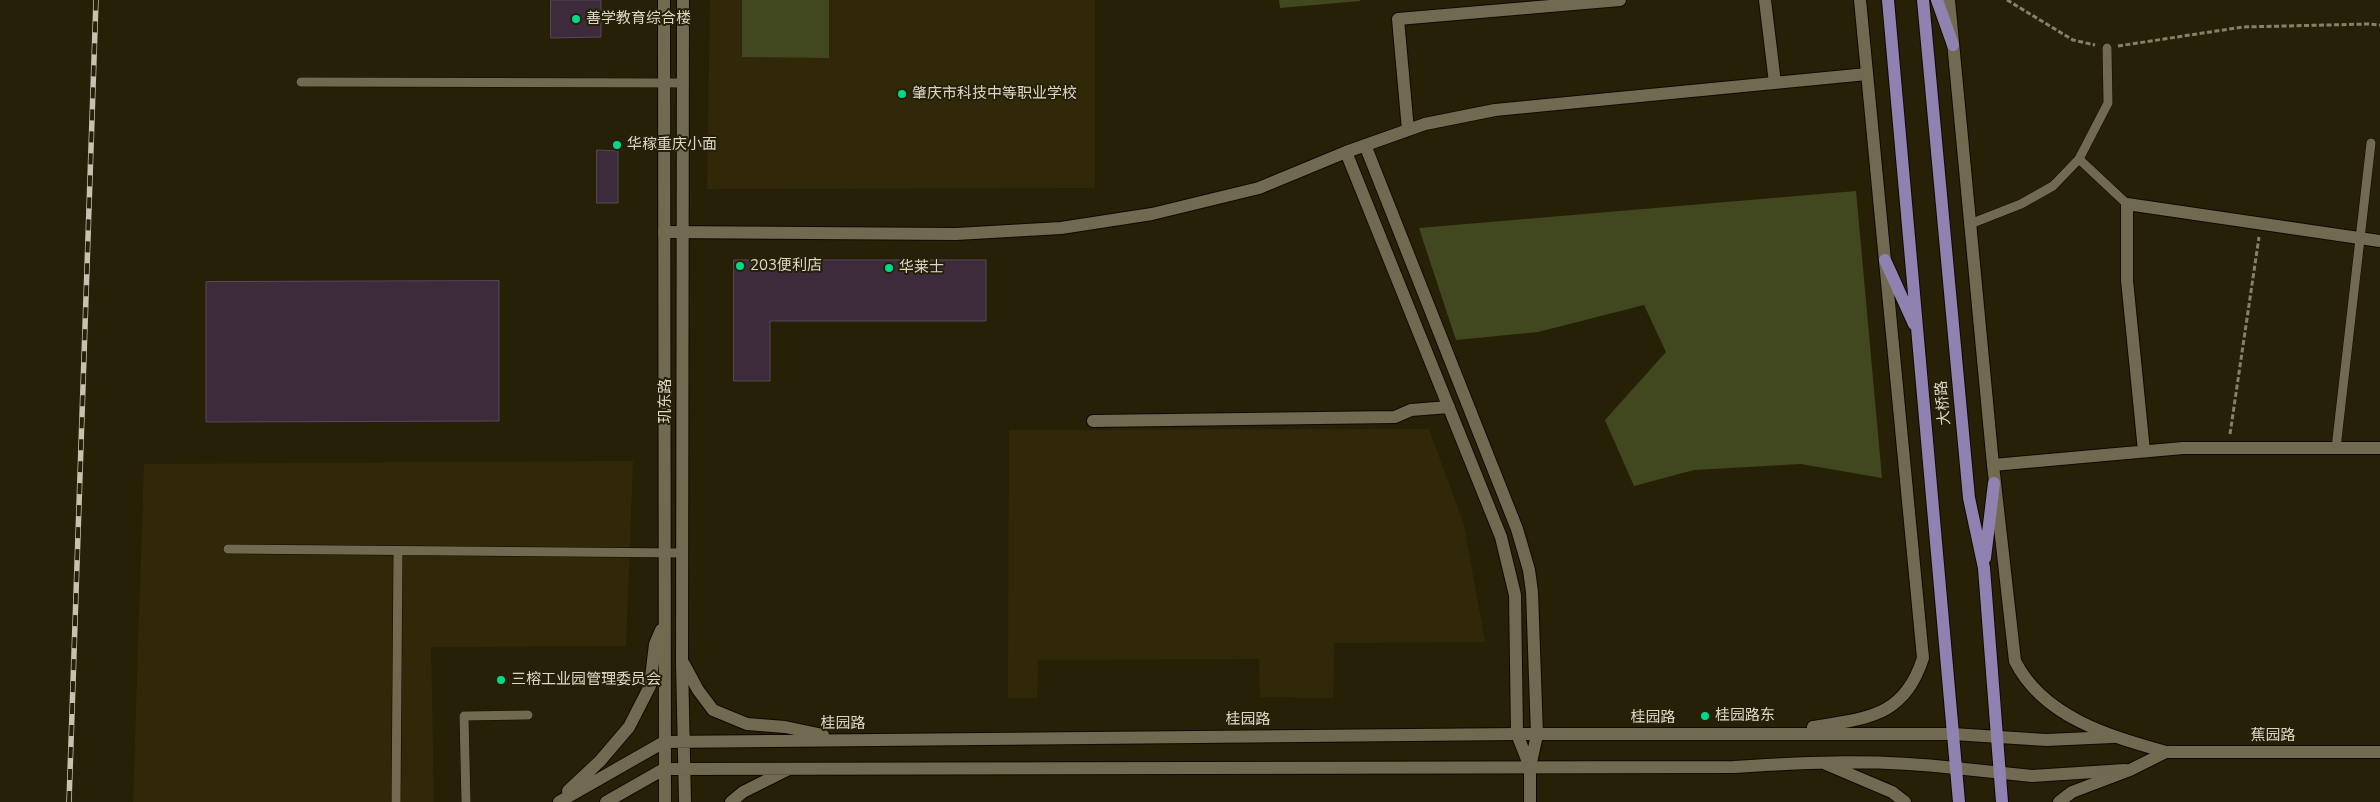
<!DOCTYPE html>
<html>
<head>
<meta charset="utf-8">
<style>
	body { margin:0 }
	canvas { display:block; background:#262007 }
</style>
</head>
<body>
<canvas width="2380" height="802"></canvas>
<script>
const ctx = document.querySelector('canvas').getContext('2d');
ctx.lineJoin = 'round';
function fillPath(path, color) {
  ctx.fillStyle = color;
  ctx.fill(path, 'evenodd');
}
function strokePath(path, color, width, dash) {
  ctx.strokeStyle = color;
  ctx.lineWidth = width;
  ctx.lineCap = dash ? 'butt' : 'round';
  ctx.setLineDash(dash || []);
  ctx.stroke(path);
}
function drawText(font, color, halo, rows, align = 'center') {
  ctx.font = font + ' "Nunito Sans","Noto Sans SC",sans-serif';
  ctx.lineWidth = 4;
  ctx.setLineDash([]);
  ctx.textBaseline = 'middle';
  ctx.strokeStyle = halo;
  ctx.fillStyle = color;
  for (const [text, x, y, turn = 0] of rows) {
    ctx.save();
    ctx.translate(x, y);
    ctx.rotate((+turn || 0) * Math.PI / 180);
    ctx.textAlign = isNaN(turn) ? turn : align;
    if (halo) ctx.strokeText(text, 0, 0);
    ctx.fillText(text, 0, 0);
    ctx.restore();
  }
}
const built = new Path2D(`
	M710,0H1095V188L707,189Z
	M1429,429L1464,525L1485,642L1334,643L1333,698L1260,697L1259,659L1038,660L1037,698H1008L1009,430Z
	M633,461L626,646L431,647L434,802H133L144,464Z`);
const green = new Path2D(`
	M742,0H829V58L742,57Z
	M1279,0H1360V1L1280,8Z
	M1856,191L1882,478L1801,464L1694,470L1634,486L1605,420L1666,352L1644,305L1538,332L1456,340L1419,228Z`);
const building = new Path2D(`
	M551,0H601V37L551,38Z
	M597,150L618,151V203H597Z
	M734,260H986V321H770V381H734Z
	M499,281V421L206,422V282Z`);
const path = new Path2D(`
	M2007,0L2073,40L2095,45
	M2118,46L2243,27L2369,24L2380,25
	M2230,434L2259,237`);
const lane = new Path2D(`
	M301,82L683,83
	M2079,159L2127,204
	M1970,224L2021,204L2053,186L2079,159L2108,103L2107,48
	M2336,448L2371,143
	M228,549L682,553
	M396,802L398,551
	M466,802L464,716L528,715`);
const street = new Path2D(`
	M1765,0L1775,83
	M1408,130L1398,19L1620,0
	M1365,145L1517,529L1529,570L1532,592L1537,735L1530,767V802
	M1346,152L1501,537L1515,595L1517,734L1530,767
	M664,232L956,234L1061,228L1152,214L1259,188L1346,152L1425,124L1495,110L1867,74
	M1093,421L1395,417L1411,410L1449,407
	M2144,451L2127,280V204L2380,241
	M1993,465L2183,448H2380
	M1953,734L2046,740L2113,737
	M2166,752H2380
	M1955,768L2032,776L2125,770`);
const secondary = new Path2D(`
	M664,0L665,802
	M683,0L682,662L685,802
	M1949,0L1993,465L2015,661C2043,717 2109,736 2166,752
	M684,664L698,690L713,710L747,724L785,727L823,735
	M1813,727C1866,718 1904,718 1923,658L1860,0
	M1826,764L1892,792L1905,802
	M568,791L600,761L629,727L650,686L655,644L661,630
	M559,802L664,742L1517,734H1953
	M606,802L664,769L1734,767C1810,762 1878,759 1955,768
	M731,802L743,792L789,769
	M2059,802L2072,792L2130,770L2166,752`);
const primary = new Path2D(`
	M1888,0L1959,802
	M1923,0L1969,498L1984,568L2002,802
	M1937,0L1953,45
	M1885,260L1914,324
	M1985,558L1994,483`);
const rail = new Path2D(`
	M69,802L96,0`);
const markers = [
	[576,19,5,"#00d98c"],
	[902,94,5,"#00d98c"],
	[617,145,5,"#00d98c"],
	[740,266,5,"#00d98c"],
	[889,268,5,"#00d98c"],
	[501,680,5,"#00d98c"],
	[1705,716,5,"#00d98c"]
];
const poiNames = [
	["善学教育综合楼",586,19],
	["肇庆市科技中等职业学校",912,94],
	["华稼重庆小面",627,145],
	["203便利店",750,266],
	["华莱士",899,268],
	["三榕工业园管理委员会",511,680],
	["桂园路东",1715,716]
];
const streetNames = [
	["玑东路",666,401,-90],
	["大桥路",1944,403,-95],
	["桂园路",1653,718],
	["桂园路",1248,720],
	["桂园路",843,724],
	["蕉园路",2273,736]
];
fillPath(built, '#302808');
fillPath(green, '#41471e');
fillPath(building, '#3d2a3b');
strokePath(building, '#5b4658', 1);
strokePath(lane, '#0f0900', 10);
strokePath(street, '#0f0900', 14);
strokePath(secondary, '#0f0900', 14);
strokePath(primary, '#0f0900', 14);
strokePath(path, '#85806c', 3, [5, 2.5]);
strokePath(lane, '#716a50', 9);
strokePath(street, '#716a50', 12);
strokePath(secondary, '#716a50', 12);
strokePath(primary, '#9082b0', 12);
strokePath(rail, '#c6c2b2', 5.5);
strokePath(rail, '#262007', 4, [11]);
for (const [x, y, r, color] of markers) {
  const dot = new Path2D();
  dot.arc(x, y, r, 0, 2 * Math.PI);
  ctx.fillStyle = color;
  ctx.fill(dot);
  strokePath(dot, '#262007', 2);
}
drawText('15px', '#dbd7c8', '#262007', poiNames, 'left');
drawText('15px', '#dbd7c8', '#262007', streetNames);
</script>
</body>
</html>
